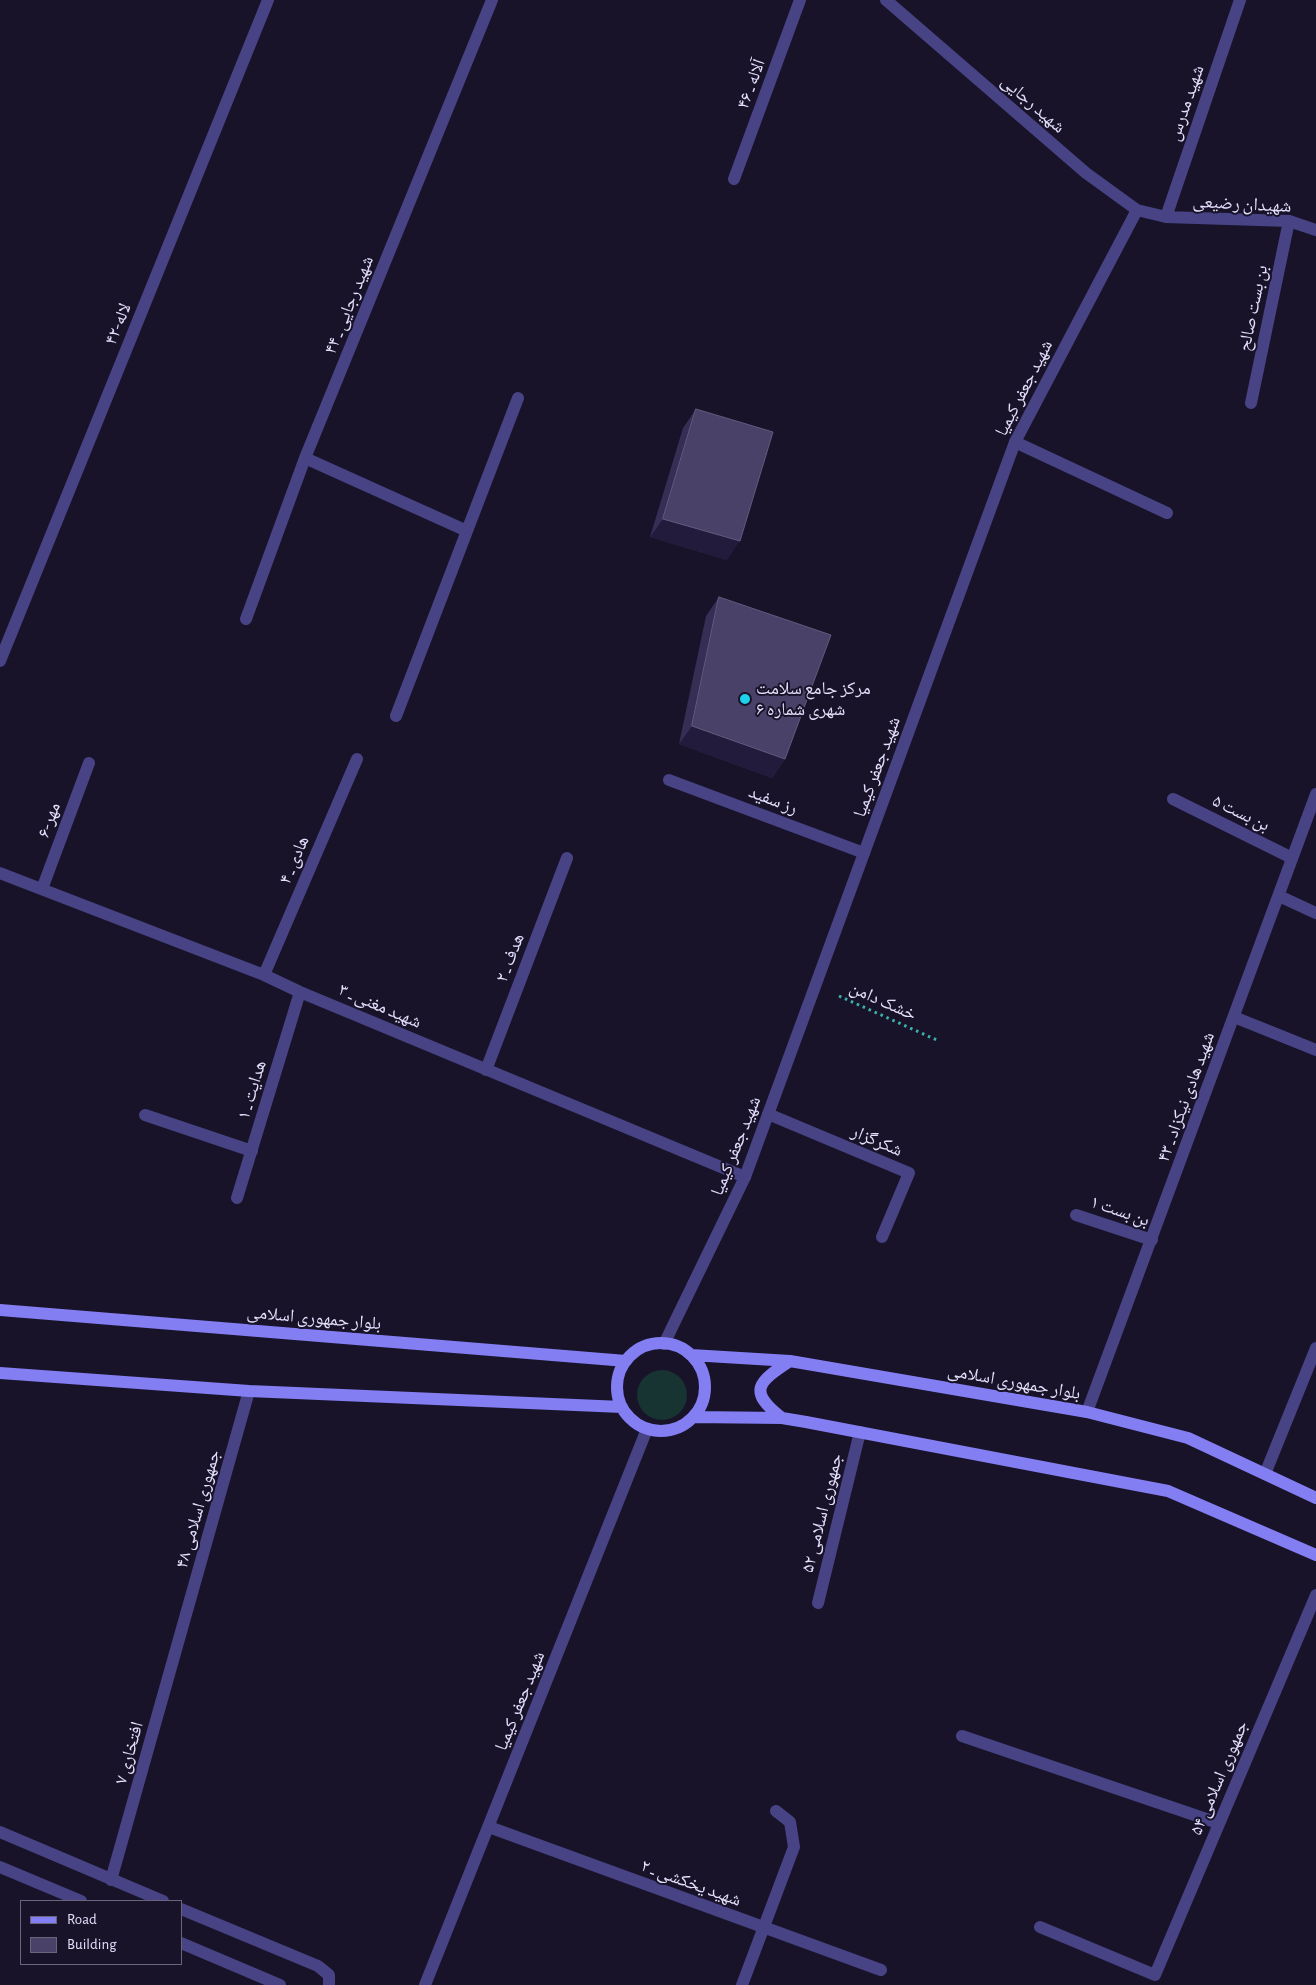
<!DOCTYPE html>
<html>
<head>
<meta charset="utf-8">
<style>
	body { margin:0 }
	#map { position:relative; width:1316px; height:1985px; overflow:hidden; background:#181329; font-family:"Alegreya Sans",sans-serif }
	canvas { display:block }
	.legend { position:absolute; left:20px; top:1900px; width:162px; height:65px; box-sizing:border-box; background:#181329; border:1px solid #69657d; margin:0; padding:6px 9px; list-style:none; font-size:15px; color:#e3dffc }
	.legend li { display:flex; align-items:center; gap:10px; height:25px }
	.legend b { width:25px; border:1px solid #69657d }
</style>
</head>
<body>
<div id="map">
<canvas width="1316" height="1985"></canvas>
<ul class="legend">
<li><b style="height:6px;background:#847ef3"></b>Road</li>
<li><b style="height:14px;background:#494167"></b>Building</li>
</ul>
</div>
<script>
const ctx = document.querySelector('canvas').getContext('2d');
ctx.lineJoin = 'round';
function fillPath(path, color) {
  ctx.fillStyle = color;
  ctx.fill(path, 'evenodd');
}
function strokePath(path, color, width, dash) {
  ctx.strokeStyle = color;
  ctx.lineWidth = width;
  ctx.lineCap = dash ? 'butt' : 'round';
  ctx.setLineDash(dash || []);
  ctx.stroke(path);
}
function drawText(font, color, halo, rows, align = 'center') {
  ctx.font = font + ' "Alegreya Sans","Noto Naskh Arabic",sans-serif';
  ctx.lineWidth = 4;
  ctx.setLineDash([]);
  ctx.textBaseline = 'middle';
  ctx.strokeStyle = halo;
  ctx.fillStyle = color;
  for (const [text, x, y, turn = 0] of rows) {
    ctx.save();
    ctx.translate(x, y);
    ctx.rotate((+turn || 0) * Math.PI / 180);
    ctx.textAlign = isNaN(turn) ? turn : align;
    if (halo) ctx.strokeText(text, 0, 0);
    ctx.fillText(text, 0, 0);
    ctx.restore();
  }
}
const green = new Path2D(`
	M637 1395a25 25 0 1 1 50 0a25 25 0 1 1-50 0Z`);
const path = new Path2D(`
	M839,996L939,1041`);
const service = new Path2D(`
	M1173,799L1292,858
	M1279,896L1316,913
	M1234,1017L1316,1050
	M1076,1215L1152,1240
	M962,1736L1218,1823`);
const minor = new Path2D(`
	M734,179L800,0
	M1251,403L1289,221
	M1015,442L1167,513
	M467,531L305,458L492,0
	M246,619L305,458
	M0,661L268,0
	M396,716L518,398
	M669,780L864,853
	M0,873L264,975L300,992L745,1177
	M42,889L89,763
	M264,975L357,759
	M486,1070L567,858
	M768,1114L909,1173L882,1237
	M145,1115L252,1151
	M237,1198L300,992
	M1087,1412L1316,794
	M1265,1474L1316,1348
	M818,1603L860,1432
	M489,1827L881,1970
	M111,1880L249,1391
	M1040,1927L1155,1975L1316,1595
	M742,1985L794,1847L790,1822L776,1811`);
const tertiary = new Path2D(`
	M886,0L1086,173L1137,210L1166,217L1289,221L1316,230
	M1166,217L1240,0
	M664,1344L745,1177L1015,442L1137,210
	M0,1832L163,1901
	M0,1867L81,1901
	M181,1909L318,1966L329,1975V1985
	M181,1943L280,1985
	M425,1985L647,1429`);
const secondary = new Path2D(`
	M0,1310L626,1361
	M617 1387a44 44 0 1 1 88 0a44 44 0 1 1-88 0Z
	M691,1355L790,1361L1087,1412L1188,1438L1316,1498
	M0,1373L249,1391L622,1407
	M693,1417L782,1418L806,1422L1168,1491L1316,1555
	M782,1418C747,1391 758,1382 790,1361`);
const wall = new Path2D(`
	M696,409L727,560L650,537L683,428Z
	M719,597L785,759L772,778L679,744L706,616Z`);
const shadedWall = new Path2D(`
	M663,519L740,541L727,560L650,537Z
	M692,726L785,759L772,778L679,744Z`);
const building = new Path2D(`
	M696,409L773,432L740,541L663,519Z
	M719,597L831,635L785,759L692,726Z`);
const markers = [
	[745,699,6,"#1cd1eb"]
];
const streetNames = [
	["آلاله ـ ۴۶",751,84,-70],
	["شهید مدرس",1186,103,-71],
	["شهید رجایی",1033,104,41],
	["شهیدان رضیعی",1242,204,3],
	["شهید رجایی ـ ۴۴",349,305,-68],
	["بن بست صالح",1253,308,-78],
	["لاله-۴۲",118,324,-68],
	["شهید جعفر کیمیا",1024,388,-63],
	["شهید جعفر کیمیا",877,767,-70],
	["رز سفید",773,800,21],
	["بن بست ۵",1241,813,26],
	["مهر-۶",49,820,-70],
	["هادی ـ ۴",294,860,-67],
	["هدف ـ ۲",510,958,-69],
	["خشک دامن",883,1001,24],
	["شهید مغنی ـ ۳",380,1006,23],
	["هدایت ـ ۱",252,1090,-73],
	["شهید هادی نیکزاد ـ ۴۳",1186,1097,-70],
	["شکرگزار",877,1141,23],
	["شهید جعفر کیمیا",736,1146,-68],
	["بن بست ۱",1120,1211,19],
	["بلوار جمهوری اسلامی",314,1318,5],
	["بلوار جمهوری اسلامی",1014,1382,10],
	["جمهوری اسلامی ۴۸",198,1509,-74],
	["جمهوری اسلامی ۵۲",822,1513,-76],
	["شهید جعفر کیمیا",520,1701,-68],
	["افتخاری ۷",129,1753,-74],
	["جمهوری اسلامی ۵۴",1219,1778,-67],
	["شهید یخکشی ـ ۲",691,1883,20]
];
const poiNames = [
	["مرکز جامع سلامت",756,689],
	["شهری شماره ۶",756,710]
];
fillPath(green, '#173332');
strokePath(path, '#3cb2ae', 3, [2.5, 4]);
strokePath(service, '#474384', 12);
strokePath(minor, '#474384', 12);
strokePath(tertiary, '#474384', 12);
strokePath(secondary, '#847ef3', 12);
fillPath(wall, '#372e56');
fillPath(shadedWall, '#231b3c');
fillPath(building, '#494167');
strokePath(building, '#625a7f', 1);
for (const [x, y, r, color] of markers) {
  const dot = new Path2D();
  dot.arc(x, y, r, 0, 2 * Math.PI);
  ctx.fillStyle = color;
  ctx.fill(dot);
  strokePath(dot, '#181329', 2);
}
drawText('18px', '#e3dffc', '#181329', streetNames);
drawText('18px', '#e3dffc', '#181329', poiNames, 'left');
</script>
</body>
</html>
